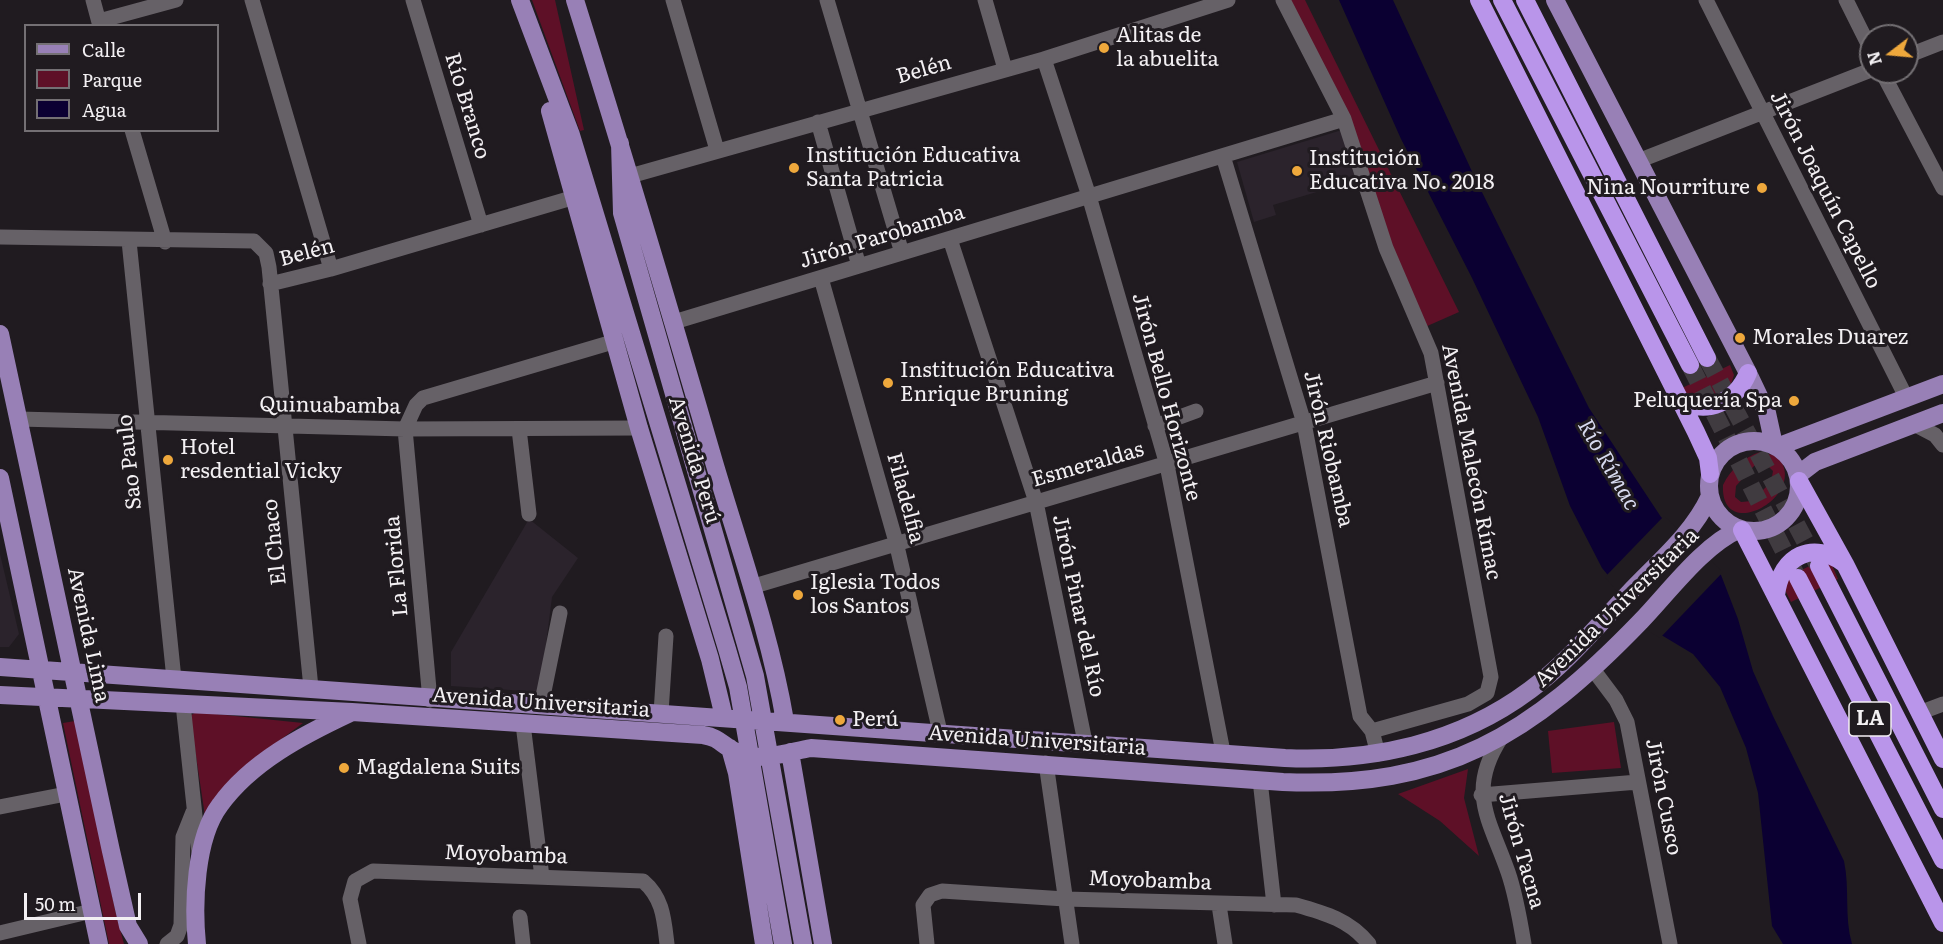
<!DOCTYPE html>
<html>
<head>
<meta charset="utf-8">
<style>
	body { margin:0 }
	#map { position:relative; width:1943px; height:944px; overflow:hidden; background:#201b20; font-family:Literata,serif }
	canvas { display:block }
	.legend { position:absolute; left:24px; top:24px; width:195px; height:108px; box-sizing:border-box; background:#201b20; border:2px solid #747074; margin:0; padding:8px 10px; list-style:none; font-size:18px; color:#f3f0f3 }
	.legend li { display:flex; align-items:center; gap:12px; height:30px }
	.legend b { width:30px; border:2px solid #747074 }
	.north { position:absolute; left:1859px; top:24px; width:60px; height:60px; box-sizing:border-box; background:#201b20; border:2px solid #747074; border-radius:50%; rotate:254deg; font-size:16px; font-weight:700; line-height:24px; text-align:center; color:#f3f0f3 }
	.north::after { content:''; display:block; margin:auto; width:21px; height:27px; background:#eea83c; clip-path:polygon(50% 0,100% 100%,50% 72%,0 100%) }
	.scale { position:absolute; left:24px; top:893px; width:117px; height:27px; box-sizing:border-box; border:3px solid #f3f0f3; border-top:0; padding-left:8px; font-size:18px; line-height:21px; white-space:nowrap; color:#f3f0f3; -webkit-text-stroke:4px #201b20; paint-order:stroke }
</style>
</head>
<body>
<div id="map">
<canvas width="1943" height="944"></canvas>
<ul class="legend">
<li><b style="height:8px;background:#9880b6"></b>Calle</li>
<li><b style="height:16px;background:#5e1027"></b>Parque</li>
<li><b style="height:16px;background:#0b0032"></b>Agua</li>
</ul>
<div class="north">N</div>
<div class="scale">50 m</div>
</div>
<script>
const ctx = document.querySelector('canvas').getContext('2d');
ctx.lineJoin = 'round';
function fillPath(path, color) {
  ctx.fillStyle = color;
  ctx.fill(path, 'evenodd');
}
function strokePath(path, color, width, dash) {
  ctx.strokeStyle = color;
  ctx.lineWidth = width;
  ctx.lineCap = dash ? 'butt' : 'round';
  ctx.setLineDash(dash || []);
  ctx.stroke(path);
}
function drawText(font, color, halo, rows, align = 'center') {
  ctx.font = font + ' Literata,serif';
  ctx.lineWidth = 6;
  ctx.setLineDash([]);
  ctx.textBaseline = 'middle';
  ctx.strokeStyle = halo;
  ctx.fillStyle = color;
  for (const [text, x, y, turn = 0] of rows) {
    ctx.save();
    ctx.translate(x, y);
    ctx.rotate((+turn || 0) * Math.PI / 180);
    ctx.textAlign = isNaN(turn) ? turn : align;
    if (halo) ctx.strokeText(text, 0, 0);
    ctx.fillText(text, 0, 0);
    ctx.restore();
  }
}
const built = new Path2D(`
	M1342,130L1357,180L1273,205L1276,215L1254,222L1237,162Z
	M529,519L578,558L552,597L540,692L451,686V652Z
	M0,554L19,634L9,647H0Z`);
const green = new Path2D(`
	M532,0H555L584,130L580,131Z
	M1289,0H1305L1459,312L1425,327Z
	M1730,365L1734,375L1730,387L1712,398L1694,402L1682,388Z
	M1760,452L1777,456C1812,494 1720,546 1723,485C1730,470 1744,457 1760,452ZM1765,463L1773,471L1771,482L1752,501L1741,502L1735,497L1736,486L1754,466Z
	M1820,561L1832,565L1838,579L1791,602L1785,590L1789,576Z
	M196,712L303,723L260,755L205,816L190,716Z
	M75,721L116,914L124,944H109L63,723Z
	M1614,722L1621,768L1552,773L1548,731Z
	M1468,769L1464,798L1479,856L1440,821L1398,794Z`);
const water = new Path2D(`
	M1339,0H1393L1475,178L1589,408L1661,517L1721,575L1738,619L1753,671L1773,716L1844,861C1850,889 1844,916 1852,944H1783L1772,926L1758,793L1746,748L1720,687L1693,654L1653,630L1602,568L1570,506L1538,417L1472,278L1401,139Z`);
const pier = new Path2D(`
	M1664,516L1723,572L1660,638L1650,632L1605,577Z`);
const highwayTunnel = new Path2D(`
	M1707,358L1818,565
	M1690,365L1796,575`);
const minor = new Path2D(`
	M93,0L100,26
	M252,0L331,269
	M413,0L481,225
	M673,0L717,150
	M827,0L902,253
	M985,0L1005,69
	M1283,0L1344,119L1386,248L1431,353L1491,677L1487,693L1468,704L1372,731
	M1706,0L1907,399
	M1846,0L1871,50
	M99,21L176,0
	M1907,56L1943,42
	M1044,59L1089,196L1167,465L1223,752
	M1882,72L1943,188
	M818,122L859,266
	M132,130L165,242
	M1223,156L1304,423L1360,716L1372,731L1378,754
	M1638,161L1871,70
	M630,176L1044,59L1228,0
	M0,237L254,241L266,253L269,267L311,688
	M950,239L1036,502L1085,742
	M129,241L174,679
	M821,278L896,542L940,732
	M270,284L331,269L575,197
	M674,322L1344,119
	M19,419L405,429L639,428
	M1914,424L1935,435L1943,445
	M1155,426L1196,411
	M519,429L529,514
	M751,587L1437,383
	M1592,668L1616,700L1627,722L1670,944
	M430,700L405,429L416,405L423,398L616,341
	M183,704L199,853
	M541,706L560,613
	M661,713L666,636
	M1919,713L1943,704
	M523,724L542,877
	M1501,738C1466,792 1490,820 1508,872C1516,895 1520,920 1524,944
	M1046,763L1072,944
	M1260,780L1274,905
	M1481,795L1638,782
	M0,807L66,794
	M1219,905L1225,944
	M520,917L523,944
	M0,933L92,911
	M167,944L177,936L181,925L183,837L193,812
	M359,944L350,899L355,881L373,871L643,881C663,898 664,919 667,944
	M927,944L923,905L930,895L942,891L1065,899L1296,905C1325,913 1350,920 1369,944`);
const major = new Path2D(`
	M520,0L571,135L727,649L738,687L783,944
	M575,0C623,153 669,307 714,462C739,547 770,633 785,721
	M1555,0L1748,373L1767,413L1774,445
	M550,111L639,428L710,659L724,717
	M620,143L622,213L755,676L803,944
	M0,334L111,851L128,926L139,944
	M1709 486a45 45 0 1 1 90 0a45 45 0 1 1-90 0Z
	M1777,447L1943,384
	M1798,475L1815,462L1943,413
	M0,478L99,944
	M0,667L1285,758C1372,762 1459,743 1530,690C1567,663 1597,626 1628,594C1657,563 1692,535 1710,496
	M0,695L352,712L703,735C721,738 721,745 736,752C758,763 788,752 811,748L1283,782C1445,789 1531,735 1641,621C1669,592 1703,545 1740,529
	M730,748L737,773L764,944
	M790,752L823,944
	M197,944C193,905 195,838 220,805C251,762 303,735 350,713`);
const highway = new Path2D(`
	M1479,0L1696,432L1708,458L1710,474
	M1502,0L1690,365
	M1525,0L1707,358
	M1679,399C1707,417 1736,401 1748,373
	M1799,481L1845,564L1943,759
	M1742,530L1943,923
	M1819,566L1943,809
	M1798,578L1943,860
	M1776,595C1781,555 1813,540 1845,564`);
const markers = [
	[1104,48,6,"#eea83c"],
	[794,168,6,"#eea83c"],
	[1297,171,6,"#eea83c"],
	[1762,188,6,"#eea83c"],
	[1740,338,6,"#eea83c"],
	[888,383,6,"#eea83c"],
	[1794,401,6,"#eea83c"],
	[168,460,6,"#eea83c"],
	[798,595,6,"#eea83c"],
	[840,720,6,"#eea83c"],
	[344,768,6,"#eea83c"]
];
const shields = [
	[1870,719,42]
];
const shieldNames = [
	["LA",1870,719]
];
const poiNames = [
	["Alitas de",1116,36],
	["la abuelita",1116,60],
	["Institución Educativa",806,156],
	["Santa Patricia",806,180],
	["Institución",1309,159],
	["Educativa No. 2018",1309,183],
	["Nina Nourriture",1750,188,"right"],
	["Morales Duarez",1752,338],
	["Institución Educativa",900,371],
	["Enrique Bruning",900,395],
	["Peluquería Spa",1782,401,"right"],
	["Hotel",180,448],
	["resdential Vicky",180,472],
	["Iglesia Todos",810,583],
	["los Santos",810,607],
	["Perú",852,720],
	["Magdalena Suits",356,768]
];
const streetNames = [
	["Belén",924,70,-16],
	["Río Branco",467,106,73],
	["Jirón Joaquín Capello",1825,190,63],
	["Jirón Parobamba",882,237,-17],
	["Belén",307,253,-15],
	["Jirón Bello Horizonte",1166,397,75],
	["Quinuabamba",330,406,1],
	["Jirón Riobamba",1328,449,77],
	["Avenida Perú",694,460,73],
	["Sao Paulo",130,462,-96],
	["Avenida Malecón Rímac",1471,462,79],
	["Esmeraldas",1088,465,-16],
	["Filadelfia",905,498,75],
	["El Chaco",275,542,-96],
	["La Florida",397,566,-95],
	["Jirón Pinar del Río",1078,606,78],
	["Avenida Universitaria",1617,608,-44],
	["Avenida Lima",88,635,78],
	["Avenida Universitaria",541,703,4],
	["Avenida Universitaria",1037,741,4],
	["Jirón Cusco",1663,797,79],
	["Jirón Tacna",1521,851,74],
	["Moyobamba",506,855,2],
	["Moyobamba",1150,881,2]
];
const waterNames = [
	["Río Rímac",1608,465,60]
];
fillPath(built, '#2b232c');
fillPath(green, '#5e1027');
fillPath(water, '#0b0032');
fillPath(pier, '#201b20');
strokePath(highwayTunnel, '#403b40', 18, [18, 9]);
strokePath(minor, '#666167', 15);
strokePath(major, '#9880b6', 18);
strokePath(highway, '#b995ea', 18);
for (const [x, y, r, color] of markers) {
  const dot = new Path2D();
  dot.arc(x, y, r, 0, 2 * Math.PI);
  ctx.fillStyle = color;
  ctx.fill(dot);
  strokePath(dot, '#201b20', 2);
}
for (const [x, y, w] of shields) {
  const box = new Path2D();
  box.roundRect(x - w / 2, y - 17, w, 34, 4.5);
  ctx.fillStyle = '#201b20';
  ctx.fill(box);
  strokePath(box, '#f3f0f3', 1.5);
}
drawText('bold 20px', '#f3f0f3', null, shieldNames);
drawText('21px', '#f3f0f3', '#201b20', poiNames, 'left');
drawText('21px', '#f3f0f3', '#201b20', streetNames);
drawText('italic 22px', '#d7daef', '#201b20', waterNames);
</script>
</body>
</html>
